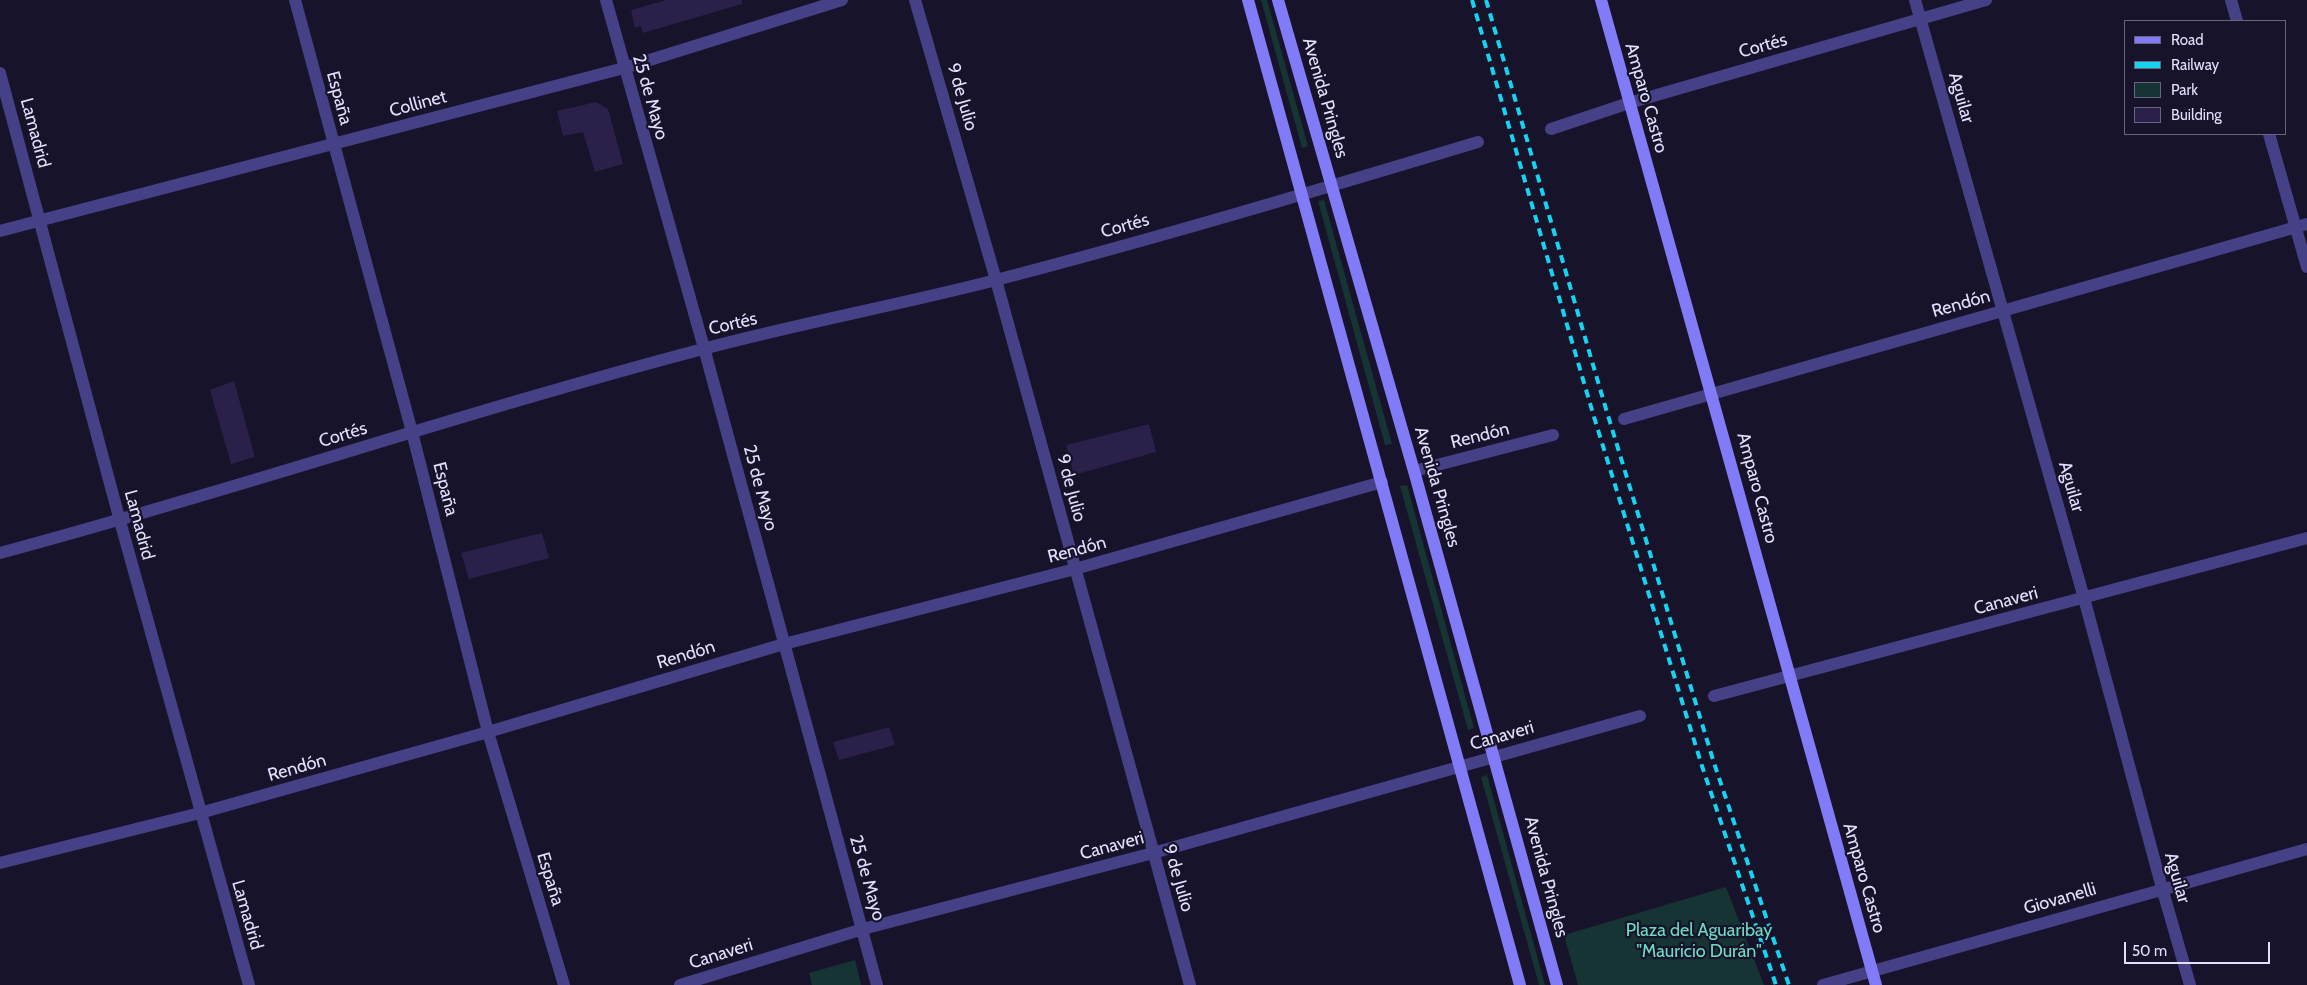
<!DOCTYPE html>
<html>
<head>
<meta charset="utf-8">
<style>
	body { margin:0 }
	#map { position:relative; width:2307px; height:985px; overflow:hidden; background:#17132a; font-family:Cabin,sans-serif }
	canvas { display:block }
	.legend { position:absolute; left:2124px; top:20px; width:162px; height:115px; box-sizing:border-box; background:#17132a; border:1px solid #68647e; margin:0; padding:6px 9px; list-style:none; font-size:15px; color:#e2defd }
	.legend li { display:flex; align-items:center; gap:10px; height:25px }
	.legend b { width:25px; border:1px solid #68647e }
	.scale { position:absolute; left:2124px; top:942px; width:146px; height:22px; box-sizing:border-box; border:2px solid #e2defd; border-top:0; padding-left:6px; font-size:15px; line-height:18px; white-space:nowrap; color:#e2defd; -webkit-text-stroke:4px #17132a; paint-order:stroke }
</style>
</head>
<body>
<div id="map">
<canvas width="2307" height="985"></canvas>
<ul class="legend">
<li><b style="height:6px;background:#827bf7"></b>Road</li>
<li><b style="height:6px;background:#16d4f1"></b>Railway</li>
<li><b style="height:14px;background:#163434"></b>Park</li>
<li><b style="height:14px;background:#2a204a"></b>Building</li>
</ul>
<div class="scale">50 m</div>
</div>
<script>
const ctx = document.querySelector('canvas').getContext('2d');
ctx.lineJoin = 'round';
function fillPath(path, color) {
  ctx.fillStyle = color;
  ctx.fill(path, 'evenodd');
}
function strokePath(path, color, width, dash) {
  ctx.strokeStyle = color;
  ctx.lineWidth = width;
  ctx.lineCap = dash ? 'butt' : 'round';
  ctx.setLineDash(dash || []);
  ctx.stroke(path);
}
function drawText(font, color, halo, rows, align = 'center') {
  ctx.font = font + ' Cabin,sans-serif';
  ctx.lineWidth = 4.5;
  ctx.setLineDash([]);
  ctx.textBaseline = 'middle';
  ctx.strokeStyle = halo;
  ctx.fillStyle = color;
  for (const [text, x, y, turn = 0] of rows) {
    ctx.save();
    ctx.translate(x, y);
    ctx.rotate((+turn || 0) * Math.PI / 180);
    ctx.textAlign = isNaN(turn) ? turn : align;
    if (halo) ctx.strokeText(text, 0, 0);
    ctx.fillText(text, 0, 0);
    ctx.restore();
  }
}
const green = new Path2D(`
	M1261,0H1267L1308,146L1302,148Z
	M1324,200L1392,444L1385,445L1318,201Z
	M1407,485L1474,728L1468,730L1400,486Z
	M1487,775L1545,985H1539L1481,777Z
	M1726,887L1764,985H1578L1564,935Z
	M855,960L861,985H812L809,973Z`);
const building = new Path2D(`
	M666,0H742V4L643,33L641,26L635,28L631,10Z
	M596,102L608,109L623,164L595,172L583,132L563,136L557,111Z
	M234,381L255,457L231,464L210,390Z
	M1149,424L1156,452L1074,475L1066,445Z
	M542,533L549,558L469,579L461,553Z
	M889,727L895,745L839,760L833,742Z`);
const street = new Path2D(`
	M295,0L412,432L488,732L564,985
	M606,0L704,348L877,985
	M915,0L996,280L1190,985
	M1915,0L2084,598L2162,888L2190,985
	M2231,0L2237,21
	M0,73L120,521L249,985
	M1551,129L1629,103L1986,0
	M2269,134L2307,267
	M0,231L624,68L842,0
	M1624,419L2307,224
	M1414,471L1553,435
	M0,553C236,490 467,411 703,349C800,323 899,305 996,280C1158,238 1318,190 1478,142
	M1714,696L2307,538
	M0,863L200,813L488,732L784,644L1075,569L1382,482
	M680,985L863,929L1153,853L1640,716
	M1823,985L2307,849`);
const secondary = new Path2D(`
	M1248,0L1520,985
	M1278,0L1414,471L1557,985
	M1601,0L1876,985`);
const rail = new Path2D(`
	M1472,0L1594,417L1702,766L1776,985
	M1486,0L1606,409L1714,763L1789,985`);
const streetNames = [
	["Cortés",1763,46,-16],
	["25 de Mayo",650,97,74],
	["9 de Julio",962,97,74],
	["España",339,98,75],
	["Avenida Pringles",1325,98,74],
	["Amparo Castro",1646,98,74],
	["Aguilar",1961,98,74],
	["Collinet",418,104,-15],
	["Lamadrid",35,133,75],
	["Cortés",1125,226,-16],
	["Rendón",1961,304,-16],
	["Cortés",733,324,-13],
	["Cortés",343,435,-17],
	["Rendón",1480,436,-14],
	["Avenida Pringles",1437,487,74],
	["Aguilar",2071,487,74],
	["25 de Mayo",760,488,75],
	["9 de Julio",1071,488,75],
	["Amparo Castro",1757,488,75],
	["España",445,489,76],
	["Lamadrid",139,525,75],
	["Rendón",1077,550,-15],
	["Canaveri",2006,601,-15],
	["Rendón",686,655,-17],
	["Canaveri",1502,736,-16],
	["Rendón",297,768,-16],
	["Canaveri",1112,846,-15],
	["Avenida Pringles",1546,877,75],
	["25 de Mayo",867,878,74],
	["9 de Julio",1178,878,74],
	["Amparo Castro",1864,878,74],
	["Aguilar",2177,878,74],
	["España",550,879,73],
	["Giovanelli",2060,899,-16],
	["Lamadrid",247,915,74],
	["Canaveri",721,954,-17]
];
const parkNames = [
	["Plaza del Aguaribay",1699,931],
	["\"Mauricio Durán\"",1699,952]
];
fillPath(green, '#163434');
fillPath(building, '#2a204a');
strokePath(street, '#464186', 12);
strokePath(secondary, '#827bf7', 12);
strokePath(rail, '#16d4f1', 4, [8, 6]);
drawText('18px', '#e2defd', '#17132a', streetNames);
drawText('18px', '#6ddac2', '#17132a', parkNames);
</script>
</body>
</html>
